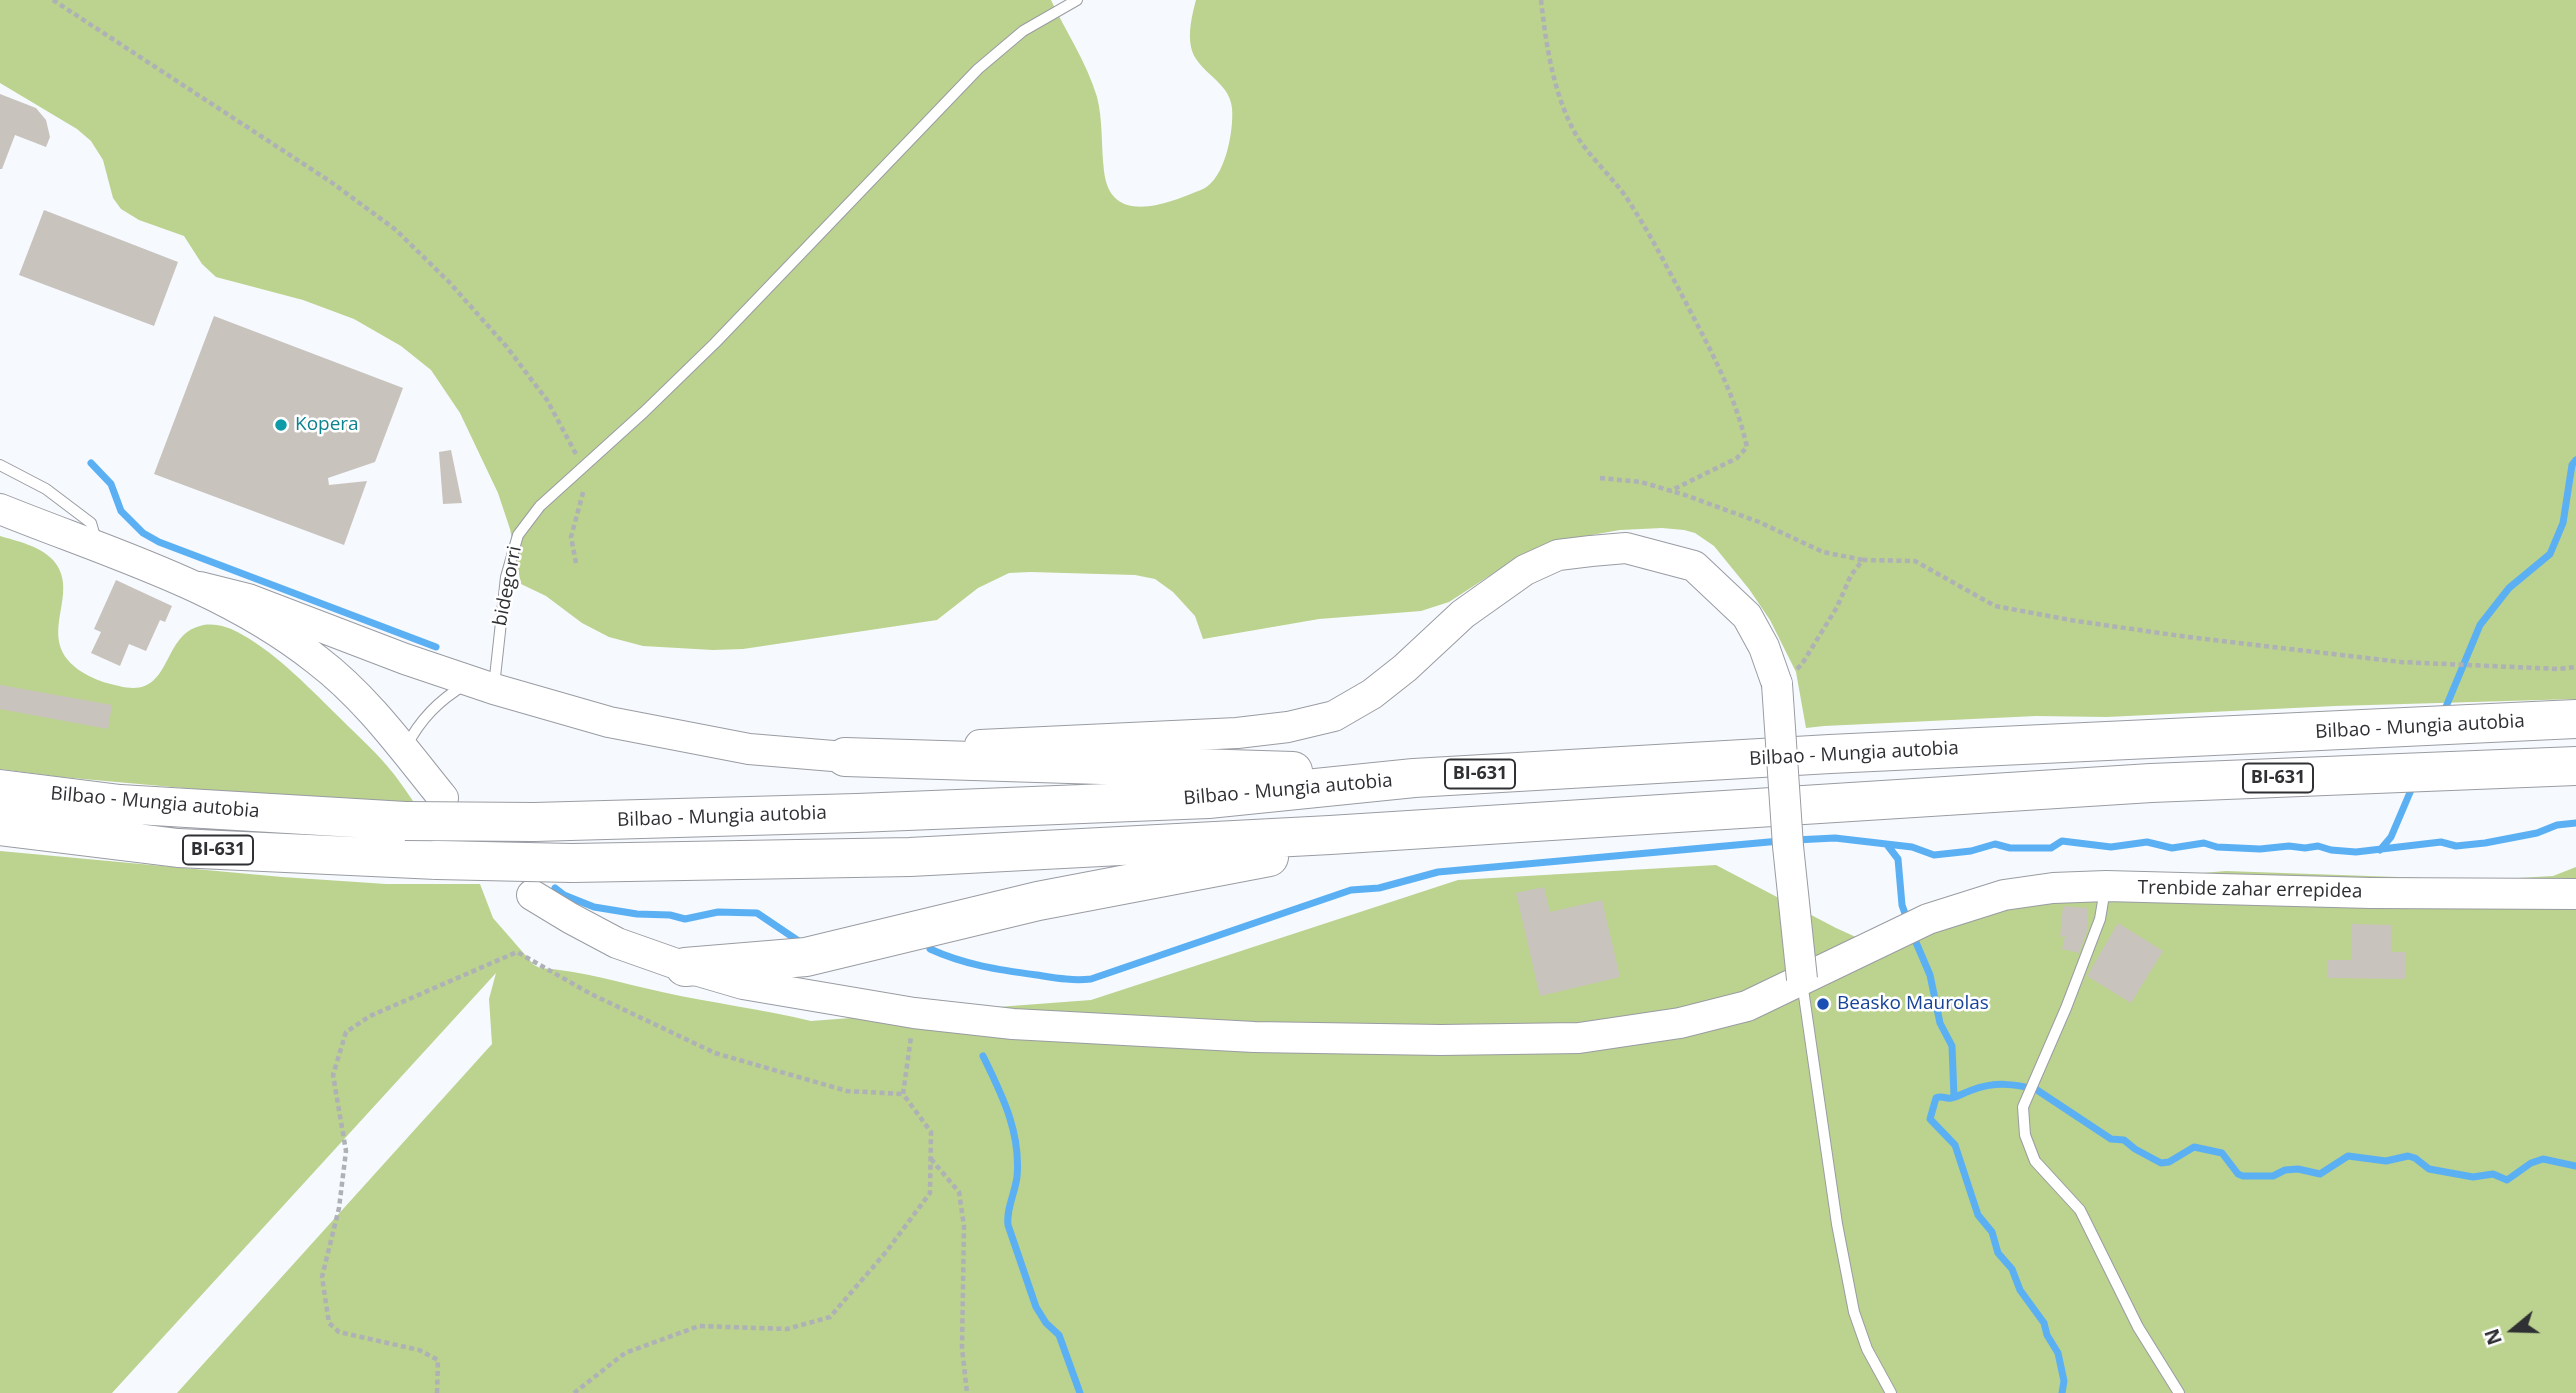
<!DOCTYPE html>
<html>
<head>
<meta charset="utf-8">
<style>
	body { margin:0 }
	#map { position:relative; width:2576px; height:1393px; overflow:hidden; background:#f6f9fe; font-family:"Open Sans",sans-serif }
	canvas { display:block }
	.north { position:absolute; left:2478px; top:1295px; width:70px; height:70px; -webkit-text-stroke:5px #fff; paint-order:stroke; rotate:251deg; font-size:19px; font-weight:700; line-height:28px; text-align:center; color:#2f3033 }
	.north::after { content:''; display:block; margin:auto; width:24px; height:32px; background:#2f3033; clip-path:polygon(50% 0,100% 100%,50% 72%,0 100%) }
</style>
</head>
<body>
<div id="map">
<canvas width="2576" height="1393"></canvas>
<div class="north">N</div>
</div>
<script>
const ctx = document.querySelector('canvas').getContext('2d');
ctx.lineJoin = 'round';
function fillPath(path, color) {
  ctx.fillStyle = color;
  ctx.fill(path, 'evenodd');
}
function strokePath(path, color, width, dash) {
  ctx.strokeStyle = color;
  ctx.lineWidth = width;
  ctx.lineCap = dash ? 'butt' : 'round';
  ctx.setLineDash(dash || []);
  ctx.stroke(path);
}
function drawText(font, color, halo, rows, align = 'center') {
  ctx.font = font + ' "Open Sans",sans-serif';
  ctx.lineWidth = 5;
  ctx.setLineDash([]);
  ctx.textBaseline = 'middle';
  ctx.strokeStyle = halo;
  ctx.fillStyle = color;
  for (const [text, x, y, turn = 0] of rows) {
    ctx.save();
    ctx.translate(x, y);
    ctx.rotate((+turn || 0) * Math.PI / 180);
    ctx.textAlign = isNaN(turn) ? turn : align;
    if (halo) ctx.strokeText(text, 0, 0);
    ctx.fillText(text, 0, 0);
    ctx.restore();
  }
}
const green = new Path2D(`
	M0,0H1051C1066,32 1087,63 1097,97C1103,120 1101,146 1104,171C1110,228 1170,203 1203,189C1225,179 1234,131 1232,108C1230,81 1196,72 1191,47C1188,32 1192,15 1196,0H2576V699L2335,706L2107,717L2036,716L1824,726L1806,728L1796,672L1770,620L1749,589L1714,546L1695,533L1684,530L1662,528L1620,530L1563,540L1509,563L1449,602L1421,611L1319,619L1203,639L1195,616L1173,592L1155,579L1135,575L1030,572L1009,573L978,588L937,620L743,649L713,650L643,646L609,637L582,623L546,596L521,584L510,529L498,493L460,413L431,370L401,346L354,319L303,300L216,277L202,264L184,236L139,220L121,209L113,198L103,160L91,141L77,129L0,83Z
	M0,536C17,541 40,546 53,560C85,596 26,643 89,676C99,681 109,684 119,686C173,700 160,636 200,626C213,622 229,627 241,634C279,655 311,690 342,720C359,737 378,754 393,773C401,783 408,794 415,804L239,793L61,777L0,769Z
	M0,851L282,877L386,884H480L493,918L534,965L540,968C583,971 621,983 662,992C711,1003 762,1009 811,1021L1091,1000L1458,880L1716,865L1836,928L1880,948L2098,882L2226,871L2483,880L2553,876L2576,867V1393H177L492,1044L489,999L496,973L112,1393H0Z`);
const stream = new Path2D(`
	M91,463L111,484L121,511L143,533L159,542L436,647
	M2443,714L2480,625L2509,588L2550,554L2563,523L2572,465L2576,460
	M1795,840L1835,838L1912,847L1934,855L1971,851L1995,844L2010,848H2051L2062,841L2111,847L2147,842L2172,848L2204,843L2217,847L2260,849L2289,846L2305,848L2318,846L2331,850L2356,852L2441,842L2456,846L2485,843L2537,833L2557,825L2576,823
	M1888,846L1898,859L1902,905L1908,922
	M2380,850L2391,837L2414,783
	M555,888L564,895L594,907L637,914L670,915L685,919L718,912L757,913L800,942
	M1912,933L1930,975L1940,1023L1952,1046L1954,1096
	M930,949C965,965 999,970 1037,975C1056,978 1072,981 1091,979L1351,890L1379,888L1438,872L1780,841
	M983,1056C1002,1095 1021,1132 1017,1177C1015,1193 1006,1209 1008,1225L1036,1307L1046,1323L1059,1335L1080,1393
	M2062,1393L2064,1381L2058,1353L2047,1335L2044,1323L2020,1290L2012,1269L1998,1253L1992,1232L1978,1215L1955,1145L1930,1119L1936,1098C1942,1095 1945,1099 1951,1098C1957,1097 1966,1092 1972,1090C1994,1082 2014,1083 2037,1090L2111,1139L2124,1140L2135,1149L2161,1163L2169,1162L2194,1147L2222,1153L2238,1174L2243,1176H2273L2285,1170L2298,1169L2320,1174L2348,1156L2386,1161L2408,1156L2415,1158L2429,1169L2473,1177L2493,1174L2507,1180L2531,1163L2543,1159L2576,1166`);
const building = new Path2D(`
	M0,94L36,108L46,120L50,137L46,147L15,135L2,169H0Z
	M44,210L178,262L154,326L19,275Z
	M214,316L403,388L375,462L328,478L329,485L367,481L344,545L154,474Z
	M451,450L462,503L443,504L439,452Z
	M116,580L172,606L165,622L160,620L146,651L129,644L120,666L91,653L101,632L94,629Z
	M0,685L112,705L108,729L0,709Z
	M1544,887L1550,912L1602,900L1620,977L1540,996L1516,893Z
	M2063,906L2087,908V931L2079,953L2062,949L2065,936L2060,937Z
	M2118,923L2163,951L2131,1003L2087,976Z
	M2352,924L2392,925L2391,952H2405V979L2328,978V960H2351Z`);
const path = new Path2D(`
	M53,0L331,182L396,230L449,282L506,346L547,400L576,454
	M1541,0C1546,44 1553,93 1575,133C1589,157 1612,176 1628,200C1649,232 1667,267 1685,301C1710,349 1735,394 1747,447L1737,458L1670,491
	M1600,478L1641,482L1685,495L1759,522L1823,552L1863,560
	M576,563L571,537L584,489
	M1797,669L1802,664L1837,607L1851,575L1863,560L1915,561L1995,606L2076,621L2188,637L2401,662L2559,669L2576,667
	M931,1159L959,1192L964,1226L962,1348L967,1393
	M437,1393L438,1360L419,1350L339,1332L329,1323L322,1277L339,1208L346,1151L333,1075L346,1032L370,1016L517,952L591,994L715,1053L847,1091L903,1094
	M574,1393L625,1353L699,1326L787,1329L830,1317L886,1252L930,1193L931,1132L903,1094L911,1037`);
const lane = new Path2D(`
	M0,465L46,489L91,523L96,540
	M494,686L506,577L518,535L540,506L644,412L715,343L978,69L1023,31L1077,0
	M406,747C420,719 439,700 466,684
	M2105,889L2100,919L2066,1008L2023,1107L2025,1135L2035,1161L2080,1210L2138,1327L2179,1393
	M1802,982L1837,1224L1854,1312L1867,1349L1891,1393`);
const secondary = new Path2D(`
	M0,509C109,553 224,586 317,660C367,698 404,750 443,798
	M200,587L248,599L405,659L494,689L609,722L749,749L845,757L868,755
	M980,745L1237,733L1288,727L1334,716L1372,694L1405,668L1463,614L1525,570L1558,555L1591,551L1626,548L1694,566L1747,616L1764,647L1777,684
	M532,895L570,918L617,943L685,967L743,984L914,1013L1013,1024L1254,1037L1441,1040L1579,1038L1680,1023L1747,1006L1928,919L2004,895L2053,888L2106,886L2371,893L2576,894`);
const highway = new Path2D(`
	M845,757L1293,771
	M0,789L120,804L405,821
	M534,822L857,813L1208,799L1414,778L1830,754L2576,719
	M0,826L178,848L437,860
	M572,863L910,857L1330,835L2151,783L2576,766
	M685,967L806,957L1038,901L1269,857`);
const secondaryBridge = new Path2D(`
	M1777,684L1788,846L1802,979`);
const highwayBridge = new Path2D(`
	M405,821L534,822
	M437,860L572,863`);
const markers = [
	[281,425,7,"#0f9aa8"],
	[1823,1004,7,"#1a4fb4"]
];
const shields = [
	[1480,774,70],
	[2278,778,70],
	[218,850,70]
];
const shieldNames = [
	["BI-631",1480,774],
	["BI-631",2278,778],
	["BI-631",218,850]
];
const cultureNames = [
	["Kopera",295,425]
];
const streetNames = [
	["bidegorri",508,586,-79],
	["Bilbao - Mungia autobia",2420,727,-3],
	["Bilbao - Mungia autobia",1854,754,-3],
	["Bilbao - Mungia autobia",1288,790,-5],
	["Bilbao - Mungia autobia",155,803,5],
	["Bilbao - Mungia autobia",722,817,-2],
	["Trenbide zahar errepidea",2250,890,1]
];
const transitNames = [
	["Beasko Maurolas",1837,1004]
];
fillPath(green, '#bcd28f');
strokePath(stream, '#5bb0f3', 7);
fillPath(building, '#c9c3be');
strokePath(lane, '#999ca2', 12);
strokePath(secondary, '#999ca2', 32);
strokePath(highway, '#999ca2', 40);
strokePath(path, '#aeb1b5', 4.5, [5, 3.5]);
strokePath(lane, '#fff', 10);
strokePath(secondary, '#fff', 30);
strokePath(highway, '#fff', 38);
strokePath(secondaryBridge, '#999ca2', 32, []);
strokePath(highwayBridge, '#999ca2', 40, []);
strokePath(secondaryBridge, '#fff', 30);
strokePath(highwayBridge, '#fff', 38);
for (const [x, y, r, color] of markers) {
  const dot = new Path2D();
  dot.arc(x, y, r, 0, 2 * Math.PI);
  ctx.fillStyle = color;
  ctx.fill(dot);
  strokePath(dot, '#fff', 2.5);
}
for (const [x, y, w] of shields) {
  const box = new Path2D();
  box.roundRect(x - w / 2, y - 14.5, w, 29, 5);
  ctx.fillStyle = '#fff';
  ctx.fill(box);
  strokePath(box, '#2f3033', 2);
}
drawText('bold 18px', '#2f3033', null, shieldNames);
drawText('19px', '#0d838f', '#fff', cultureNames, 'left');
drawText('19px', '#2f3033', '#fff', streetNames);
drawText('19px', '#164399', '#fff', transitNames, 'left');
</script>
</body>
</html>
